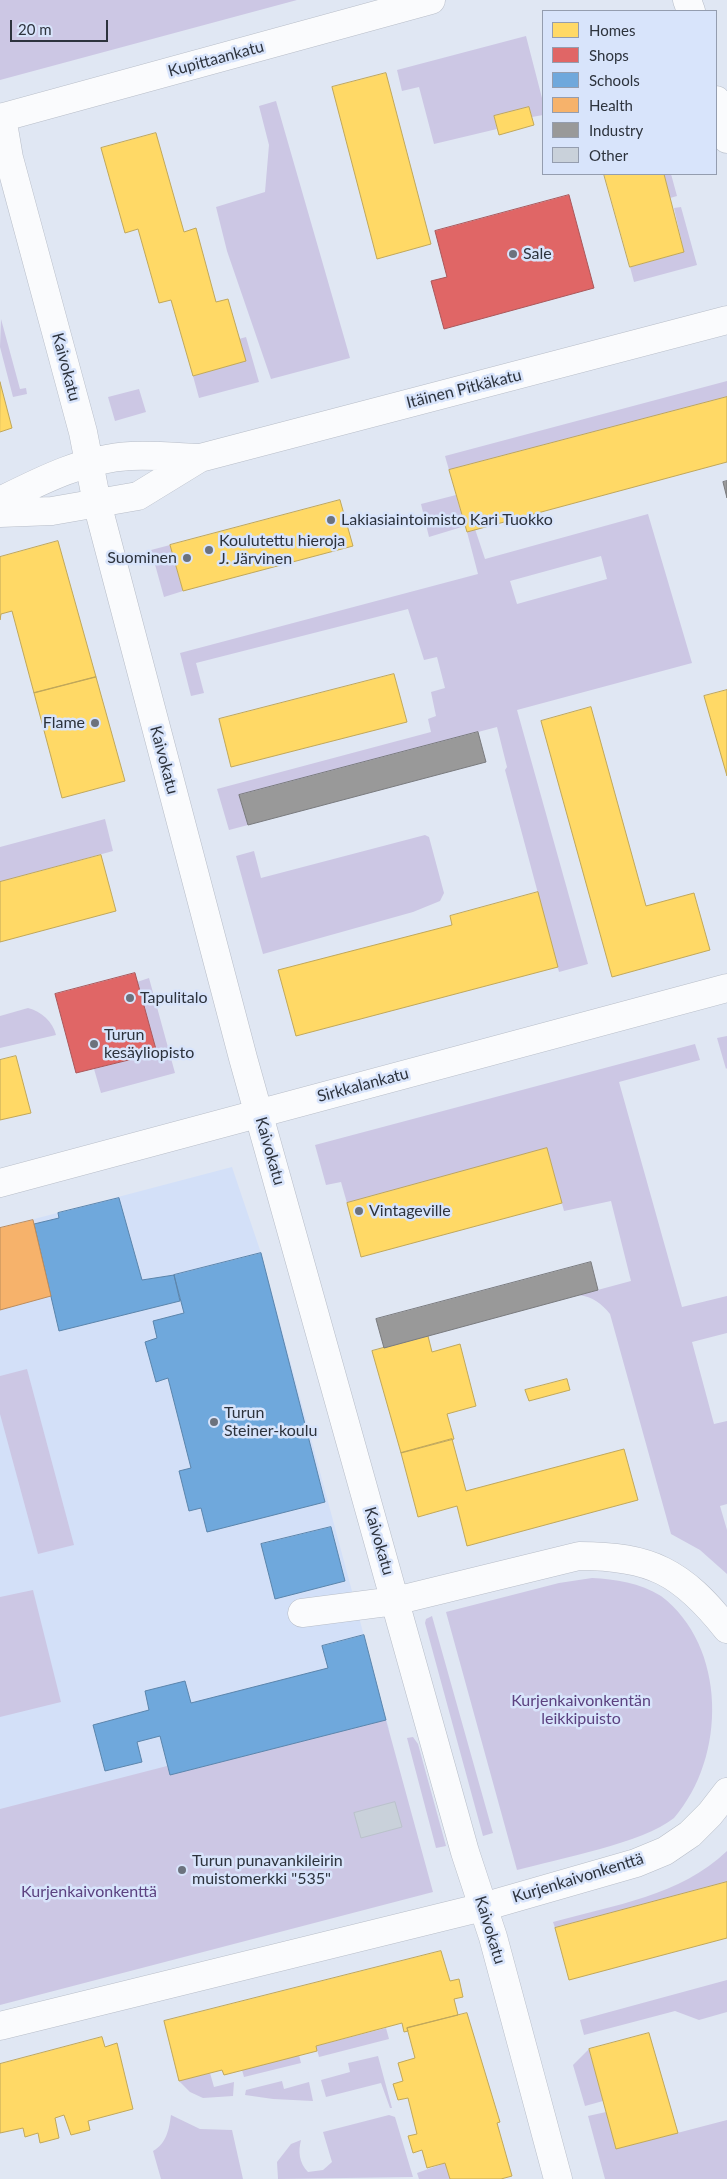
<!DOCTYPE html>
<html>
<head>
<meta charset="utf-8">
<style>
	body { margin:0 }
	#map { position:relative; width:727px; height:2179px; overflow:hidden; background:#e0e7f3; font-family:Lato,sans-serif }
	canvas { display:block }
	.legend { position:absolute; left:542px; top:10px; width:175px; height:165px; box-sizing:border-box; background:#d8e4fb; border:1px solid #949daf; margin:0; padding:6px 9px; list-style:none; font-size:15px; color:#2d333d }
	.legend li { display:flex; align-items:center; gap:10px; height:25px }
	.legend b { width:25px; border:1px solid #949daf }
	.scale { position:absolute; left:10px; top:20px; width:98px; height:22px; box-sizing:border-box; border:2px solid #2d333d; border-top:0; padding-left:6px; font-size:15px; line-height:18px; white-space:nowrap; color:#2d333d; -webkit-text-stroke:4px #d8e4fb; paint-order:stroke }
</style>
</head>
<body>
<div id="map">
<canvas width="727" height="2179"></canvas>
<ul class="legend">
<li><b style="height:14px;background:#ffd966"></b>Homes</li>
<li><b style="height:14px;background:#e06666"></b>Shops</li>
<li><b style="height:14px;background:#6fa8dc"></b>Schools</li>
<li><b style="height:14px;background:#f6b26b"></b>Health</li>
<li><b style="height:14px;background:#999"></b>Industry</li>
<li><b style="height:14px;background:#c9d1da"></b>Other</li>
</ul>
<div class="scale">20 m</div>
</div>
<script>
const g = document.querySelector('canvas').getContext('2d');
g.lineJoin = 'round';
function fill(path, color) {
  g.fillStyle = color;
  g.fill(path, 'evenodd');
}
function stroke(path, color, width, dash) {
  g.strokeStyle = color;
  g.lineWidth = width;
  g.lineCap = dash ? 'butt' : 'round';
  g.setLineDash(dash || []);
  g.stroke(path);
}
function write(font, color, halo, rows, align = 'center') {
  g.font = font + ' Lato,sans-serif';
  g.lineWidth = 5;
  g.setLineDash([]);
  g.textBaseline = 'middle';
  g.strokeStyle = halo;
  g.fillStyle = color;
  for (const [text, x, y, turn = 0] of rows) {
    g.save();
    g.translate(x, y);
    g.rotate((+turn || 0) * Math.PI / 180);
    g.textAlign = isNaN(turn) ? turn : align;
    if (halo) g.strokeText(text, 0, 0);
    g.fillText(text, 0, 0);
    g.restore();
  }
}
const built = new Path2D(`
	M232,1167l30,89 127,473 -389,94v-595z`);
const green = new Path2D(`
	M0,0h297l-297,80z
	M526,36l17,66v13l-11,2 -3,-10 -35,9 3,13 -63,15 -15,-57 -17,4 -5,-21z
	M276,101l74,257 -79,21 -44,-128 -11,-44 49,-15 4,-47 -10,-39z
	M664,174h7l6,22 -7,2z
	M681,207l16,58 -63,17 -4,-15 54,-15 -10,-44z
	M1,319l19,70 6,-1 1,6 -14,3 -13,-50z
	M246,337l13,45 -60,16 -6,-22 52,-15 -6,-22z
	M727,381v16l-278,73 -4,-14z
	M139,389l7,23 -31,9 -7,-24z
	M456,495l9,31 -36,11 -8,-33z
	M648,514l44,149 -175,47 71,254 -29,8 -54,-202 2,-3 -10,-40 -257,68 8,30 -19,5 -12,-41 214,-57 -3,-13 8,-3 -5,-24 14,-4 -8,-31 -13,3 -16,-51 -212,54 8,30 -13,3 -11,-43 298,-79 -11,-42 8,-3 10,30zM601,556l6,23 -90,25 -7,-23z
	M170,545l13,46 -19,6 -13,-47z
	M105,819l8,32 -113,31v-35z
	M425,835l4,2 15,56 -4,8 -27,11 -150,42 -27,-98 18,-5 7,27z
	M149,978l26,95 -74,20 -7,-24 63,-16 -20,-71z
	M28,1008c13,3 25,14 28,27l-56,13v-32z
	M727,1036v32l-1,1 -9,-31z
	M695,1044l5,16 -81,22 63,225 45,-11v37l-35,9 22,82 13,-3v83l-7,2 7,24v44l-27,-24 -29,-16 -61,-220c-9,-11 -17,-17 -31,-19l52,-14 -20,-80 -47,10 -17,-62 -200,54 -6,-21 -15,3 -11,-40z
	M27,1369l47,176 -36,9 -38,-140v-38z
	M592,1578c23,1 48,5 69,18 66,50 66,161 13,222 -31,25 -116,41 -157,52l-71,-258 113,-29z
	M33,1590l28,112 -61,15v-120z
	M432,1616l61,217 -10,3 -58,-213 1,-4z
	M386,1720l47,172 -433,113v-196l167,-43 3,9z
	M413,1737l5,7 28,102 -10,2 -29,-110z
	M727,1851v31l-172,46 -2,-6c61,-17 127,-26 174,-71z
	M727,1980v32l-28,8 -24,-9 -91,24 -4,-15z
	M386,2028l3,11 -70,18 -3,-11z
	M589,2049l14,52 -18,5 -12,-41z
	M299,2055l2,8 -57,14 -2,-7z
	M378,2056l14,52h-2l-9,-25 -55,14 -5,-17 29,-8 -2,-9z
	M210,2073l4,14 20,-5 -1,14 -30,2 -13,-6 -11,-11z
	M282,2081l2,8 25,-7 4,19 -40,-2 -28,-4 1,-5z
	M606,2112l10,37 111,-29v59h-122l-17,-63z
	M171,2115l29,14 32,1 11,49h-82l-8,-28c14,-8 16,-22 18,-36z
	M389,2115l6,2 18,60 -135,2 -1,-17 14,-18 10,-4c-3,11 -2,23 7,32l15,-2 9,-8 -9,-30z
	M445,2163l5,16h-31l-2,-6z`);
const homes = new Path2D(`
	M386,73l45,171 -54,15 -45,-172z
	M529,107l5,18 -35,10 -5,-19z
	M156,133l28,99 12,-4 20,74 12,-3 18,62 -53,15 -22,-76 -12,3 -21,-74 -13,4 -24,-85z
	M604,174h60l20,78 -54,15z
	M0,382l12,46 -12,4z
	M727,397v65l-260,70 -18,-62z
	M340,500l13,46 -170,45 -13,-46z
	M58,541l38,136 -62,16 -22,-82 -11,3 -1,6v-63z
	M394,674l13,48 -176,45 -12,-48z
	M96,677l29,104 -63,17 -28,-105z
	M727,690v86l-23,-80z
	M591,707l55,199 48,-13 16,57 -98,27 -71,-256z
	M101,855l15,56 -116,31v-60z
	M538,892l20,75 -262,69 -18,-66 174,-45 -2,-9z
	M16,1056l15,57 -31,7v-60z
	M547,1148l15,55 -201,54 -14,-54z
	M428,1336l4,16 28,-8 16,62 -29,8 7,25 -53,14 -29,-102z
	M567,1379l3,11 -41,11 -4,-11z
	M452,1439l14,52 158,-42 14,51 -171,46 -10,-40 -39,11 -17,-64z
	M727,1882v56l-158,42 -14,-52z
	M441,1951l9,30 9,-2 4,18 -9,2 4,16 -51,13 1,3 -4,1 -2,-9 -86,23 1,5 -93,24 -2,-5 -43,11 -15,-60z
	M467,2013l33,109 -3,1 15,53 -11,3h-51l-5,-16 -18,5 -5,-18 -9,3 -5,-17 9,-2 -9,-36 -10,2 -5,-16 10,-3 -5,-18 17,-5 -8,-30z
	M649,2033l29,100 -62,16 -27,-100z
	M102,2037l3,10 12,-4 16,66 -45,12 2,9 -19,5 -7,-20 -9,3 4,20 -19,5 -2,-10 -13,4 -2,-9 -23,5v-69z`);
const shops = new Path2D(`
	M569,195l25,93 -150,41 -13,-48 16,-4 -12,-46z
	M135,973l22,80 -81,20 -21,-79z`);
const schools = new Path2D(`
	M119,1198l23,82 32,-5 6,26 -121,30 -25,-107 25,-6 -1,-5z
	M261,1253l64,249 -118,30 -6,-24 -12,3 -10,-40 12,-3 -23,-90 -12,4 -11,-40 12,-4 -4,-17 31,-8 -10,-38z
	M331,1527l14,54 -70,18 -14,-55z
	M364,1635l22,85 -216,55 -10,-39 -23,6 5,20 -37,9 -12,-46 56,-15 -4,-19 40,-10 6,22 137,-35 -6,-22z`);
const health = new Path2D(`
	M33,1220l18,76 -51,14v-82z`);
const industry = new Path2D(`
	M727,481v17l-4,-16z
	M478,732l8,30 -238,63 -9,-30z
	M591,1262l7,28 -214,58 -8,-29z`);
const building = new Path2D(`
	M395,1802l7,25 -41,11 -7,-25z`);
const minor = new Path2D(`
	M687,0l4,11
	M716,100l11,39
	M2,117l7,41 74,274 14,71 146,555 222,794 28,85 65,242
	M0,118l431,-118
	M0,1183l727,-195
	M302,1613l93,-12 184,-45c72,0 103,16 148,73
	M0,2026l483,-119 153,-44 29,-12 25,-17 20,-20 17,-22`);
const major = new Path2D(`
	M0,501c40,-20 85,-43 131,-45 23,-1 46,1 69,2l527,-138
	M0,513l52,-2 86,-15 62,-38`);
const markers = [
	[513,254,5,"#6c727d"],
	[331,520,5,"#6c727d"],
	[209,550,5,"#6c727d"],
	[187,558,5,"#6c727d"],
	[95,723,5,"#6c727d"],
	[130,998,5,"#6c727d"],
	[94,1044,5,"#6c727d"],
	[359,1211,5,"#6c727d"],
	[214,1422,5,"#6c727d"],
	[182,1870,5,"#6c727d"]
];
const streetNames = [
	["Kupittaankatu",216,59,-15],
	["Kaivokatu",66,367,75],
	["Itäinen Pitkäkatu",464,389,-14],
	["Kaivokatu",164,760,75],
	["Sirkkalankatu",363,1085,-15],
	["Kaivokatu",270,1151,74],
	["Kaivokatu",379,1541,74],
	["Kurjenkaivonkenttä",578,1878,-17],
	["Kaivokatu",490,1930,73]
];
const poiNames = [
	["Sale",523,254],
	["Lakiasiaintoimisto Kari Tuokko",341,520],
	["Koulutettu hieroja",219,541],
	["J. Järvinen",219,559],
	["Suominen",177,558,"right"],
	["Flame",85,723,"right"],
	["Tapulitalo",140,998],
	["Turun",104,1035],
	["kesäyliopisto",104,1053],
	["Vintageville",369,1211],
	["Turun",224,1413],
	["Steiner-koulu",224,1431],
	["Turun punavankileirin",192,1861],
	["muistomerkki \"535\"",192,1879]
];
const parkNames = [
	["Kurjenkaivonkentän",581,1701],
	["leikkipuisto",581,1719],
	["Kurjenkaivonkenttä",89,1892]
];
fill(built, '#d3e0f8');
fill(green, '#ccc7e4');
fill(homes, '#ffd966');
stroke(homes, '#c0a75a', 1);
fill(shops, '#e06666');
stroke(shops, '#aa575a', 1);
fill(schools, '#6fa8dc');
stroke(schools, '#5b85ac', 1);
fill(health, '#f6b26b');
stroke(health, '#ba8c5d', 1);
fill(industry, '#999');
stroke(industry, '#797a7d', 1);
fill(building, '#c9d1da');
stroke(building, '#bac2cb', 1);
stroke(minor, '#b7bdc8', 29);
stroke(major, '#b7bdc8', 29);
stroke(minor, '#fafbfd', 28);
stroke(major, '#fafbfd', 28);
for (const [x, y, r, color] of markers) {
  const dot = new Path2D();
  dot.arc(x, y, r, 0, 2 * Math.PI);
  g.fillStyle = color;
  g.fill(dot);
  stroke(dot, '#d8e4fb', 2);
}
write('16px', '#2d333d', '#d8e4fb', streetNames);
write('16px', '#2d333d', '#d8e4fb', poiNames, 'left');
write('16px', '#5c4280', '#d8e4fb', parkNames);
</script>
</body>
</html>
